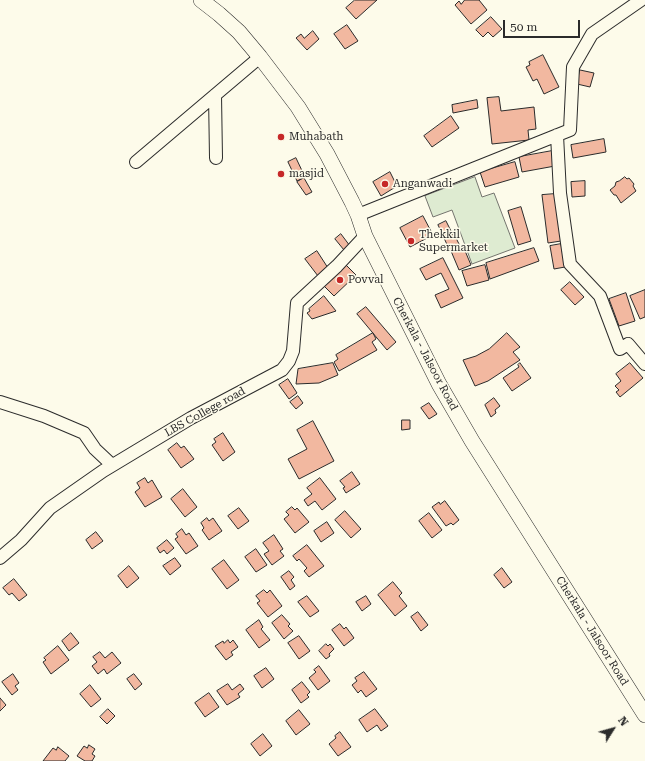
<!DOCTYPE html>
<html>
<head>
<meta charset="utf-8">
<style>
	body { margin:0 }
	#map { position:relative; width:645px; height:761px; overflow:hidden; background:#fdfbea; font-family:"Roboto Serif",serif }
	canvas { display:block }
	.north { position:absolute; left:593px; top:709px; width:40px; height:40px; -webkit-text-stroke:3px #fdfbea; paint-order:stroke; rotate:53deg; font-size:11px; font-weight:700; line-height:16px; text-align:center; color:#2b2b2b }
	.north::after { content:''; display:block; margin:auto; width:14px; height:18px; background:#2b2b2b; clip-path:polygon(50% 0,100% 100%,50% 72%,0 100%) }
	.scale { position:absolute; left:503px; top:20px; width:77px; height:18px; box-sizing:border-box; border:2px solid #2b2b2b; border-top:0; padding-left:5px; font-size:12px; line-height:14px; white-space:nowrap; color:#2b2b2b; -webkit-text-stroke:3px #fdfbea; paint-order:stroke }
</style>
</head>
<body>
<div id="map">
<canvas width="645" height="761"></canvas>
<div class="north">N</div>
<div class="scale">50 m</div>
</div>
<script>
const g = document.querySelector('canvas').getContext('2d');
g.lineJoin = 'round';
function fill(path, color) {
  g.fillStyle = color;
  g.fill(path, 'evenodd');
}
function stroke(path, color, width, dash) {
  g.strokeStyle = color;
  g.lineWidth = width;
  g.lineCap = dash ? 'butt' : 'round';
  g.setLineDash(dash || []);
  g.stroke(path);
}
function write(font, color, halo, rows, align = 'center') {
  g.font = font + ' "Roboto Serif",serif';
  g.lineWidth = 3;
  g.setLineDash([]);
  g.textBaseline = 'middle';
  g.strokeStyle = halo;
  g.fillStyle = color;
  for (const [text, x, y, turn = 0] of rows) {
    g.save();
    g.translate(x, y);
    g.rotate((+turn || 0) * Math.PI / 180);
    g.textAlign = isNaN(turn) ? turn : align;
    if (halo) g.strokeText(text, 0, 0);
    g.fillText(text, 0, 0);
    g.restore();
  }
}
const green = new Path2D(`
	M475,177l7,20 12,-4 21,55 -43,16 -20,-54 -19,7 -8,-21z`);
const building = new Path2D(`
	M355,0h22l-21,19 -10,-11z
	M465,0h14l8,10 -16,14 -16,-19 4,-4 2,3z
	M491,17l11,12 -9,8 -5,-5 -5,5 -7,-7z
	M347,25l11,16 -13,8 -11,-15z
	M313,31l6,8 -12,11 -11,-12 5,-4 3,4z
	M543,55l16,32 -15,7 -7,-15 -4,2 -7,-14 4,-2 -1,-3z
	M580,70l14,3 -4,14 -13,-3z
	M499,97l2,14 33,-4 2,22 -8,1 1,10 -37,4 -5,-46z
	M477,100l1,8 -25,5 -1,-8z
	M451,116l8,12 -27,19 -8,-11z
	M604,139l2,13 -33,6 -2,-13z
	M552,151l3,15 -33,6 -3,-15z
	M296,158l9,19 -8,4 -9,-19z
	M515,162l4,15 -34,10 -5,-15z
	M390,172l7,14 -16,10 -8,-14z
	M625,177l2,2 2,-1 5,6 -1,2 3,5 -15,12 -5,-8h-2l-4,-5 5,-4 1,-4 3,-1z
	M304,178l8,14 -6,3 -9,-13z
	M585,181v15l-13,1 -1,-15z
	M555,194l6,47 -13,2 -6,-48z
	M521,207l10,34 -13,4 -10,-34z
	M423,216l10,19 -23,12 -10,-19z
	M446,221l6,12 -8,4 -6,-12z
	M341,234l9,12 -6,4 -9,-11z
	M454,234l6,12 -10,5 -6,-13z
	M561,244l4,23 -11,2 -4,-23z
	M463,246l8,19 -12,5 -8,-19z
	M534,248l5,13 -49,18 -4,-16z
	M317,251l11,17 -10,8 -13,-17z
	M443,258l20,40 -22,10 -6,-13 14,-6 -8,-16 -15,7 -6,-11z
	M346,265l10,10 -22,21 -10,-10z
	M485,265l4,15 -22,6 -5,-15z
	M570,282l14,15 -9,8 -14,-15z
	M645,290v27l-5,2 -10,-23z
	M626,293l9,28 -16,5 -10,-27z
	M324,296l12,15 -24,8 -5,-6 3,-2 -1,-2z
	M366,307l30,35 -9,8 -30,-36z
	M373,333l3,6 -4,3 5,8 -38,21 -5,-9 4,-3 -2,-4z
	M507,333l13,14 -7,5 7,8 -32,21 -13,5 -12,-26 13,-4 13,-7z
	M333,363l5,12 -19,8 -23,1 2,-15z
	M520,363l11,15 -19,13 -9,-13 16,-11 -1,-2z
	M630,363l13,15 -23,19 -4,-5 3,-2 -4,-4 6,-5 -5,-7z
	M288,379l9,14 -8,6 -10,-14z
	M298,396l5,7 -7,6 -6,-7z
	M494,398l6,8 -5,4 1,3 -5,4 -6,-12z
	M429,403l8,11 -8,5 -8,-11z
	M402,420h8v9l-8,1z
	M313,421l21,40 -35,18 -11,-20 19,-10 -10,-19z
	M223,433l12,19 -12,9 -11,-16 4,-3 -2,-3z
	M177,443l4,5 3,-2 10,13 -13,9 -13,-18z
	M352,472l8,12 -14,9 -3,-5 2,-1 -5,-6z
	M145,478l3,5 4,-3 10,17 -17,10 -10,-15 5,-4 -3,-5z
	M320,478l16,21 -14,11 -7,-9 -7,5 -4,-6 8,-6 -5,-6z
	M183,489l14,18 -12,10 -14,-18z
	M445,501l14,19 -6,5 -2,-2 -5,3 -14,-19 7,-5 1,2z
	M292,507l3,3 2,-2 12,14 -14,11 -11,-14 5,-4 -3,-3z
	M239,508l10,13 -11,8 -10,-13z
	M345,511l16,18 -10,9 -16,-18z
	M429,513l13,17 -10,8 -13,-17z
	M207,518l2,3 4,-3 9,13 -13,9 -7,-10 2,-2 -3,-5z
	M327,522l7,11 -13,9 -7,-11z
	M182,529l4,6 3,-2 9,13 -12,8 -11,-15 3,-2 -2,-3z
	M96,532l7,9 -11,8 -6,-9z
	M274,535l9,14 -3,2 4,5 -12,9 -8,-11 5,-3 -6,-8z
	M167,540l7,8 -7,6 -3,-4 -4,3 -3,-5z
	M307,545l17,21 -15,11 -5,-6 3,-3 -8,-9 -2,2 -4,-5z
	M256,549l11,16 -11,7 -11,-15z
	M175,558l6,8 -11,9 -7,-9z
	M224,560l15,20 -12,9 -15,-20z
	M129,566l10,12 -12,10 -9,-12z
	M502,568l10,14 -8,6 -10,-13z
	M289,571l5,6 -3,3 4,6 -5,4 -9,-13z
	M14,579l13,16 -8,6 -7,-8 -3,2 -6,-7z
	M393,582l9,11 -3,3 8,10 -12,10 -17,-21z
	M264,590l3,3 3,-3 12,16 -14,11 -11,-14 3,-2 -4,-5z
	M307,596l12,15 -9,6 -12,-15z
	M366,596l5,8 -9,7 -6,-9z
	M418,612l10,13 -7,6 -10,-14z
	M282,615l8,9 -2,2 5,5 -9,8 -12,-16z
	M259,620l4,7 -2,2 9,11 -11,8 -13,-18z
	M340,624l4,5 2,-2 8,11 -10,8 -12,-16z
	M71,633l8,10 -10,8 -7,-10z
	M299,636l11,15 -11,8 -11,-16z
	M228,640l2,3 3,-3 5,7 -7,5 2,3 -7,5 -11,-14 8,-5 1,2z
	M326,644l2,2 2,-2 4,5 -5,5 1,2 -4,3 -7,-8z
	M58,646l11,14 -18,14 -8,-12 3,-2 -2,-2z
	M100,652l5,6 7,-6 9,11 -14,11 -3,-5 -6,5 -6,-8 5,-4 -4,-5z
	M319,666l11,15 -12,9 -9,-12 7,-6 -2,-2z
	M266,668l8,11 -12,9 -8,-12z
	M364,672l13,17 -11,8 -5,-7 -3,3 -6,-8 5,-4 -2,-3z
	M13,674l6,9 -4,3 3,4 -6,5 -10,-13z
	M134,674l8,10 -7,6 -8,-11z
	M302,682l8,10 -3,3 2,2 -8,6 -9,-13z
	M228,684l4,6 8,-6 4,5 -6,5 2,3 -13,8 -10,-14z
	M90,685l11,14 -10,8 -11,-13z
	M209,693l10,14 -14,10 -10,-14z
	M0,698l6,7 -6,6z
	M108,709l7,7 -8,8 -7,-7z
	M375,709l13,17 -7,5 -4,-6 -10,7 -8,-12z
	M299,710l11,14 -14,11 -10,-14z
	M340,732l11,15 -13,9 -9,-12 7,-6 -1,-2z
	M263,734l9,12 -12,10 -9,-12z
	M89,745l6,4 -3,5 3,2 -3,5h-7l-8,-5 7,-10 3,2z
	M58,747l11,9 -4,5h-22l10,-13 3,2z`);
const minor = new Path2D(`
	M215,95l1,63
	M557,135l3,58 10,71 30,32 20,53 8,-5 17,20
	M136,162l124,-105
	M358,215l212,-85 3,-63 19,-33 49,-34
	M0,402l44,14 40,17 11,16 17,16
	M0,558l21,-18 29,-32 53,-37 88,-53 91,-48 7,-9 4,-10 4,-48 40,-37 28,-30`);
const major = new Path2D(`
	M201,0l18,14 20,18 21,25 38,50 29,47 25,48 6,13 7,21 74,148 33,57 173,274`);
const markers = [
	[281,137,4,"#c62828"],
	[281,174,4,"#c62828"],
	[385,184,4,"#c62828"],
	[411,241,4,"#c62828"],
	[340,280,4,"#c62828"]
];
const poiNames = [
	["Muhabath",289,137],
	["masjid",289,174],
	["Anganwadi",393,184],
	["Thekkil",419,235],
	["Supermarket",419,248],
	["Povval",348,280]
];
const streetNames = [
	["Cherkala - Jalsoor Road",425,354,62],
	["LBS College road",205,412,-29],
	["Cherkala - Jalsoor Road",592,631,58]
];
fill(green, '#deebd1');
stroke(green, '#74746e', 1);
fill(building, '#f2b8a0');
stroke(building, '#2b2b2b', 1);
stroke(minor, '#2b2b2b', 14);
stroke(major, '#2b2b2b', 16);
stroke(minor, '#fdfbea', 12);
stroke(major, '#fdfbea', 15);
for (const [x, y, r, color] of markers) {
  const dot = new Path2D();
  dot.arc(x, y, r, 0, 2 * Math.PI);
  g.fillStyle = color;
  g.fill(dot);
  stroke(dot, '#fdfbea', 1.5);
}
write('11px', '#2b2b2b', '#fdfbea', poiNames, 'left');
write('11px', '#2b2b2b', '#fdfbea', streetNames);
</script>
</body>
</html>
